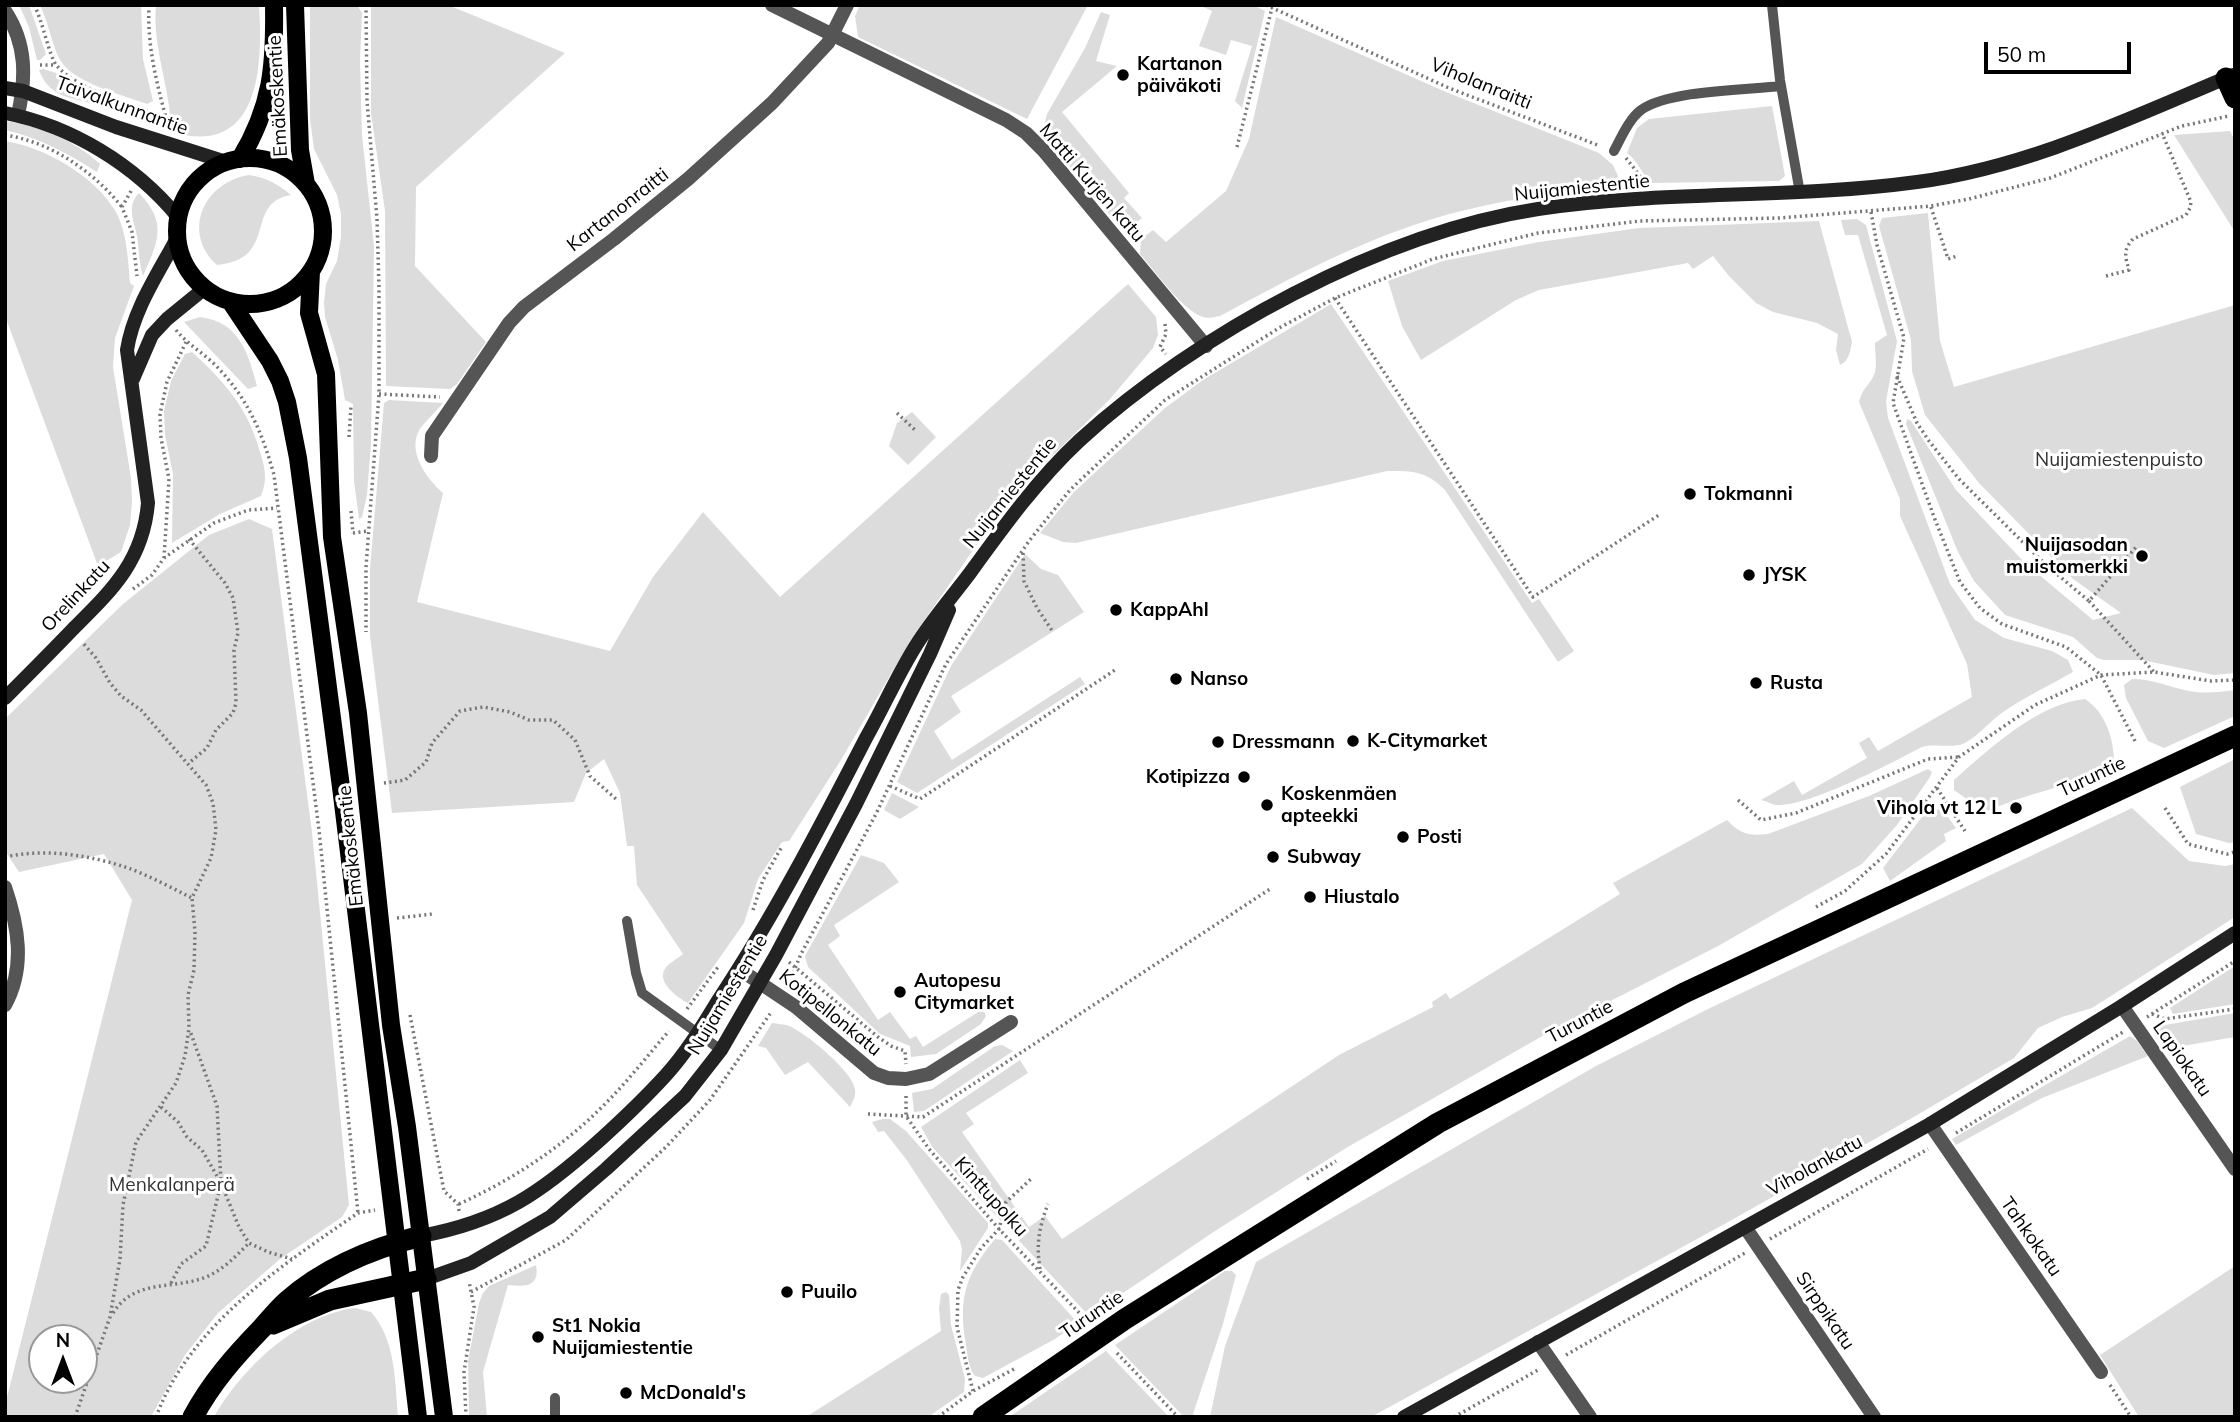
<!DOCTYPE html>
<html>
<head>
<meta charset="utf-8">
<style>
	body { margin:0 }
	#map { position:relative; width:2240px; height:1422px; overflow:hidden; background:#fff; font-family:Mulish,sans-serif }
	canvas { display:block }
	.frame { position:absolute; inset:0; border:7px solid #000; pointer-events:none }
	.north { position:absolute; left:28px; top:1324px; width:70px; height:70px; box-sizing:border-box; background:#fff; border:2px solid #999; border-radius:50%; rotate:0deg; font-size:19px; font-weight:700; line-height:28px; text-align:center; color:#000 }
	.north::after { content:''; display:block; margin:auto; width:24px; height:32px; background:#000; clip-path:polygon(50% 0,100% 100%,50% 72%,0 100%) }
	.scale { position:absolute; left:1984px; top:42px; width:147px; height:32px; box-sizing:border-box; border:4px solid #000; border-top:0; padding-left:9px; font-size:21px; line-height:24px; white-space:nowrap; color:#000; -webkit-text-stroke:5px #fff; paint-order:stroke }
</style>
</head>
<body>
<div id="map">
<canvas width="2240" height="1422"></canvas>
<div class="frame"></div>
<div class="north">N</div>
<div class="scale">50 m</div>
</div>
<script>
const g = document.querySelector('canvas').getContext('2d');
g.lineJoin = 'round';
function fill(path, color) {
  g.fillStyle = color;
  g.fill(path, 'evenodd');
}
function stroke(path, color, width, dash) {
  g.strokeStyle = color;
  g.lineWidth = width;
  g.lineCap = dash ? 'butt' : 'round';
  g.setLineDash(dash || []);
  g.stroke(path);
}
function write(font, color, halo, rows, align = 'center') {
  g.font = font + ' Mulish,sans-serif';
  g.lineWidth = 6;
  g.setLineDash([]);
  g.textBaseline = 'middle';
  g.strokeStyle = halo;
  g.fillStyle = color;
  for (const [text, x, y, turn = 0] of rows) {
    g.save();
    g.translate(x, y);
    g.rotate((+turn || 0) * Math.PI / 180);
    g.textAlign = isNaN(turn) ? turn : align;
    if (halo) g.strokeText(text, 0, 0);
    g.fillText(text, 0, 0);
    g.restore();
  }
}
const green = new Path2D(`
	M19,5h10l17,49 -6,6h-3l-8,-33z
	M40,5h101l2,54 10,42 -6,3c-24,-9 -77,-22 -88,-46 -8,-17 -11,-36 -19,-53z
	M156,5h103c4,62 1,153 -88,127 0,-44 -19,-83 -15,-127z
	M310,5h47l5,8 -2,48 2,74 12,111 -3,198 -4,51 -5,22 -3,2 -5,-38 -1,-77 -8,-4 -7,-40 -13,-43 -1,-15 2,-18 11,-23 4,-24v-23l-4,-19 -23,-46 -4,-30z
	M371,5h77l117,48 -149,134 -1,79 71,76 -29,42 -7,5 -64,-3 -1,-175 -14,-98z
	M860,5h228l-61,114 -169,-82 -3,-21z
	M1199,5h54l12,6 -23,97 -7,-7 17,-55 -21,-6 -5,15 -27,-9 13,-35z
	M1101,12l9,3 -14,46 21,5 -55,46 67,81 -5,5 18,20 -11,9 -12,-1 -72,-87 -3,-14 3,-11 38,-66z
	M1276,17l170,75 153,61 14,12 5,11 -4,6 -10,3c-64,10 -129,19 -190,40 -68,23 -131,57 -194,91 -6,1 -11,3 -17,1 -20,-6 -49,-47 -63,-63l1,-15 12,-9 13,12 60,-51 23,-52z
	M43,69l13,4 48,26 -3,7c-27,-9 -51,-6 -62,-36z
	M1772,106l13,70 -6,5 -127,2c-10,-7 -12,-20 -25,-30l10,-25 12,-9z
	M5,121c35,5 69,19 95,43l-3,8c-30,-19 -57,-34 -92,-42z
	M2230,131l5,10v91l-61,-97z
	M5,141c39,6 88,34 109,68 13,20 14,51 16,74l4,3 -19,52 -2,29 18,111 1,24 -2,23 -9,27 -23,14 -93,-250z
	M249,175c18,3 29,9 42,20 -48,8 -11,64 -74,70 -36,-33 -13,-83 32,-90z
	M139,193c29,30 19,49 4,83 -4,-13 -4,-27 -6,-40 -3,-15 -11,-30 2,-43z
	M1928,213l12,128 14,46 281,-82v368l-21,2 -72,-15h-38l-7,-2 -24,-21 -68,-22 -31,-34 -16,-29 -52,-128 1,-5 4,2 45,69 68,72 69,58 28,-7 -48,-34 -94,-96 -54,-68 -13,-44 -1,-31 -32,-114 3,-8z
	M1857,219l9,6 31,116 -11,60 2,17 62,166 25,36 29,18 48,13 16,9 5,12c-23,13 -48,25 -70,40 -13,9 -25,24 -38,31 -12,6 -30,0 -43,4 -31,16 -113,60 -146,58 -5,-1 -10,-4 -15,-5l33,-19 8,14 65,-37 -8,-15 10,-6 9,14 94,-54 -5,-33 -67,-148v-17l-41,-97c4,-16 12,-17 16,-30 2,-8 0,-20 0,-29l12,-8 -29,-100h-13l-4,-15z
	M1819,221l33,121c-2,10 -3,19 -12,23l-4,-15 2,-16 -21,-11 -44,-11 -17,-9 -27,-27 -16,-20 -20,13 -5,-6 -149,27 -23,10 -95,60 -19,-34 -14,-45 55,-20 96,-19 100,-14z
	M1128,284l28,33 2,18 -5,13 -43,51 -68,67 -46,51 -86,124 -69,119 -52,81 -7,1 -24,37 -14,44 -56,80c-10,-5 -32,-21 -23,-34 3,-6 13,-10 18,-15l-46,-69 -3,-39h-7l-7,-53 -16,-34 -18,14 -12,29 -182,11 -22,-177v-67l14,-166 5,-3 54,3c-7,9 -17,17 -23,26 -14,22 7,50 23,64l-26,109 193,49 43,-74 50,-65 77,85z
	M1331,304l201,299 7,-4 35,52 -16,11 -113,-172c-19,-19 -31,-19 -58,-19l-311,72 -13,-1 -23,-9 34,-41 91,-84 38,-28z
	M200,317c39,5 48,35 57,69l-9,3 -64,-67z
	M192,352c31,28 56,56 67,97 6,18 9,30 2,47l-41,18 -48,29 1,-69 -8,-39 -1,-24 7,-30 14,-27z
	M912,412l24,25 -28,28 -19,-19 8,-23z
	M249,519l23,10 40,303 37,373 -7,12 -62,42 -62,54 -33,42 -34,62h-146v-12l127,-505 -28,-46 -85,18 -14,-21v-132l118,-115 86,-69zM42,1338h42v42h-42z
	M1025,554l16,15 17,6 26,37 -133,84 10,16 -27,19 18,29 128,-83 5,7 -168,109 -20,-11 54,-116z
	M2132,679c21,0 37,8 57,12 15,3 30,1 46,-1v26l-71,32 -16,-7 -22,-43 -2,-13z
	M2085,699c21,13 30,43 29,67 -42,20 -87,27 -129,46l-31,-22v-10c34,-30 84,-77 131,-81z
	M2233,760l2,1v81l-6,1 -33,-9 -16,-47z
	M1928,769l4,3 -2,5 -33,48 -35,39 -144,82 -172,88 -200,114 -131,83 -126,85 -156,-168 -12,-21 99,-67 8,13 -62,40 8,11 -12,8 67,95 16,-11 17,23 277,-184 94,-48 -1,-5 14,-9 4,6 170,-105 -7,-11 114,-63c13,14 22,16 41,14l101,-38z
	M892,793l27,14 -19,12 -16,-9z
	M2132,808l57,53 36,5 10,-2v53l-143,91 -30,9 -24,11 -24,30 -102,60 -182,103 -359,196h-161l15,-71 31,-84 340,-196 114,-58z
	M1934,809l9,1 13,18 -12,6 2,7 -56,40 -7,-13 42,-55z
	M861,855l23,8 15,19 -65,43 6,11 -12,9 50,75 12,-8 20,27 6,-3 7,11 60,-38 3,7 -5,8 -45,30 -25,3 -1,-11 -30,-12 -72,-67 -3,-11z
	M2235,966v38l-62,10 -3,-6z
	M2235,1013v24l-70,12 -11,-14 5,-9z
	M772,1023c5,1 12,1 17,3 16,6 61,44 65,60 3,8 0,13 -4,21l-42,-45 -23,13 -19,-27 -8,-2z
	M2130,1036l7,5 11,15 -106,42 -86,47 -4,-6z
	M1002,1045l11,6 -89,60 -10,1 -2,-19 20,-4 63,-43z
	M883,1119h7l16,12 82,92v5l-28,43 2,-22 -2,-8 -54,-82 -22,-28 -6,1 -6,-10z
	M995,1239l7,1 76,83 -23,16 -72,39 -8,-2c-7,-9 -7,-19 -9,-31 -8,-46 -1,-70 29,-106z
	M536,1265c4,22 -11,22 -28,20l-25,87 4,45h-18l-1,-56 11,-58 4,-10 6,-7z
	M2235,1266v151h-96l-39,-62z
	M1225,1271h7l4,4 -13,49 -30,90 2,3h-11l-69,-72z
	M946,1292l3,3 2,30 14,54 -1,13 -36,25h-122l135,-86 -2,-23 2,-14z
	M355,1308l16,4c25,28 24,70 27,105h-184c28,-49 84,-102 141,-109z
	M1106,1351l63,66h-160z`);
const path = new Path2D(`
	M34,5c9,16 15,52 23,61 19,23 80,41 109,52
	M149,5c-2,40 7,75 17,113l-1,8
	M366,5l1,96 10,118 2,68v107l-13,173v65
	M1266,5l183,83 151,58
	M40,65h15
	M5,135c46,7 88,36 117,72
	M1237,147l35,-139
	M1626,158l14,18 -1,8
	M131,191l-9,16 10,25 5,44
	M1931,207l17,52 9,-3
	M1871,212l6,33 27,93 -11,65 41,114 26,65 20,26 22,16 64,23 35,28 34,66
	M2106,276l23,-6c-4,-14 -6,-20 4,-31l53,-24 4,-7 1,-6 -29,-69
	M1335,298l198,299 126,-82
	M1165,324l1,10 -6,13 6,7
	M176,330c13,16 31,25 44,40 29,31 43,65 54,105l45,355 39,383
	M1897,376l20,47 12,18 30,38 87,86 43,36 48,-55
	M379,394l61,3
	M897,413l18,17
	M349,437l2,-31
	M351,511l2,22
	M353,533l15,-2
	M189,539l36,44 8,15 5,35 -4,17 2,53 -3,10 -17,17 -9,18 -18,15
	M1023,553l1,28 13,27 16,24
	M164,558l5,-79 -8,-41 -1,-24 7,-32 19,-40
	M133,589l19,-14 12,-17 50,-35 34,-13 29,-2
	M2089,601l65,71
	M384,783l21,-3 21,-18 6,-19 28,-32 23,-4 27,5 19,8h24l22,20 15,36 26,23
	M890,786l30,13 195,-129
	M1937,788l28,43
	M1738,800l23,20 35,-7 132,-54 31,-2
	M2165,808l23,36 39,10 8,-2
	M5,857c39,-9 85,-2 123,11 22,8 44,20 64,30
	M1816,907l29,-16 41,-37 73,-97 76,-52 66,-30 53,-3 57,9 24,-1
	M753,910l10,-30 18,-32
	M397,918l36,-4
	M789,962l89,75 13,9 14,5 1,13
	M789,983l12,-29 75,-140 70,-150 83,-123 41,-51 95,-90 114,-72 56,-30 98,-39 105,-26 102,-12 139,-3 152,-12 38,-7 81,-21 132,-52 47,-10
	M687,1009l31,-42
	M2152,1014l13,5 70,-10
	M410,1015l34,176 14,13 1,7
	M2147,1017l88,-56
	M906,1096v20l23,33 70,80 87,91
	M161,1107l17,15 9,15 15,13 19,33 18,44 10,16 19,9 24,7
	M868,1114l55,3 347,-228
	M1956,1133l167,-101
	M1307,1179l29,-18
	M459,1204c53,-24 105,-58 146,-100 23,-23 43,-49 64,-73
	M1770,1239l158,-90
	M1040,1269c-4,-24 -1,-42 8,-65
	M171,1283l10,-19 25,-18 15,-63 -4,-77 -27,-75
	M471,1292l95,-52 100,-93 44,-47 62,-89
	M113,1313c22,-35 61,-23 93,-36 17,-7 30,-21 43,-34
	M1117,1353l61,64
	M1566,1355l179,-102
	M2110,1385l21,32
	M973,1391l-16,-64 1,-37 5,-13 18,-29 18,-19 7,-27 25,-23
	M75,1417l35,-100 10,-58 3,-54 13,-63 40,-59 9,-27 4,-28 -1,-33 6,-25 1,-38 -3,-34 19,-40 5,-28 -3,-27 -7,-18 -65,-75 -20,-14 -11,-13 -14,-25 -14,-16
	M156,1417c34,-92 125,-151 202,-204l17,-3
	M466,1417l-2,-45 10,-65 -5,-26
	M938,1417l35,-26 43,-23
	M1454,1417l84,-47`);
const lane = new Path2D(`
	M1772,5l8,75 20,113
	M1614,151c7,-13 15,-32 27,-41 28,-20 105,-20 140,-24
	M627,921l9,52 6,20 79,57
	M555,1398v19`);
const street = new Path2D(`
	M772,5l234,115 20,13 18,18 162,195
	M5,11c22,33 21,67 13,104
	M431,456l1,-20 77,-113 15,-16 90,-68 74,-60 84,-76 56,-60 19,-38
	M5,887c13,38 21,80 0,118
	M739,969l57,38 78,66 14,5 18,1 23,-5 82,-52
	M2122,1006l113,163
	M1930,1124l171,248
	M1745,1227l129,190
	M1538,1342l52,75`);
const secondary = new Path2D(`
	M5,88l18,3 93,36 110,35
	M5,113c67,13 130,52 173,104
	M133,379l19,-44 15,-16 38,-31
	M5,698c23,-23 46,-46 68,-69 39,-39 70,-68 75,-126l-21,-153c6,-40 31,-76 50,-112
	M421,1236c80,-15 120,-43 180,-97 22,-20 45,-42 65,-64 21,-23 37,-50 53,-76 55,-83 101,-172 147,-261 17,-30 31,-62 49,-91 16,-26 37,-50 55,-74 34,-47 68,-94 110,-133 116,-106 301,-207 458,-231 125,-19 254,-10 379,-27 112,-15 213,-64 316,-107
	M426,1279l45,-16 79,-46 56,-48 79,-73 36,-46 55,-95 80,-151 74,-150 19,-44
	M1404,1417l526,-293 192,-118 113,-73`);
const primary = new Path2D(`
	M295,5l5,145 6,34
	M177 231a73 73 0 1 1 146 0a73 73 0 1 1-146 0Z
	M240,159c32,-53 35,-93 34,-154
	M311,271l-2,42 17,61 6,163 26,176 33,312 16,102 37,290
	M230,301l40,60 10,20 7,21 11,56 43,329 77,630`);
const highway = new Path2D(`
	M2226,78l9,20
	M273,1324l57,-24 96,-21
	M193,1417c18,-34 42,-61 69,-89 8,-9 16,-19 25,-27 38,-33 86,-53 134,-65
	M983,1417l142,-98 313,-196 246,-130 551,-257`);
const markers = [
	[1123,75,7,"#000"],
	[1690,494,7,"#000"],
	[2142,556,7,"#000"],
	[1749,575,7,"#000"],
	[1116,610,7,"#000"],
	[1176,679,7,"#000"],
	[1756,683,7,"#000"],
	[1353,741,7,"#000"],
	[1218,742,7,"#000"],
	[1244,777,7,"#000"],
	[1267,805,7,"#000"],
	[2016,808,7,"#000"],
	[1403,837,7,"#000"],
	[1273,857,7,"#000"],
	[1310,897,7,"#000"],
	[900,992,7,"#000"],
	[787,1292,7,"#000"],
	[538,1337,7,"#000"],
	[626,1393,7,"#000"]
];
const poiNames = [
	["Kartanon",1137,64],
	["päiväkoti",1137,86],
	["Tokmanni",1704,494],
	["Nuijasodan",2128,545,"right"],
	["muistomerkki",2128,567,"right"],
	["JYSK",1763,575],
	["KappAhl",1130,610],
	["Nanso",1190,679],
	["Rusta",1770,683],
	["K-Citymarket",1367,741],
	["Dressmann",1232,742],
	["Kotipizza",1230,777,"right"],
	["Koskenmäen",1281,794],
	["apteekki",1281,816],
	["Vihola vt 12 L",2002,808,"right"],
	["Posti",1417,837],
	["Subway",1287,857],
	["Hiustalo",1324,897],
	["Autopesu",914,981],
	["Citymarket",914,1003],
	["Puuilo",801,1292],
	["St1 Nokia",552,1326],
	["Nuijamiestentie",552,1348],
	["McDonald's",640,1393]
];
const streetNames = [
	["Viholanraitti",1481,84,22],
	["Emäkoskentie",278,96,-93],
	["Taivalkunnantie",122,106,20],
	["Matti Kurjen katu",1092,183,49],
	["Nuijamiestentie",1582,188,-6],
	["Kartanonraitti",618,210,-38],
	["Nuijamiestentie",1010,493,-51],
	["Orelinkatu",76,596,-47],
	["Turuntie",2092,777,-25],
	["Emäkoskentie",351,846,-96],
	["Nuijamiestentie",728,995,-59],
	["Kotipellonkatu",830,1013,39],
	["Turuntie",1580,1022,-28],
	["Lapiokatu",2182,1059,55],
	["Viholankatu",1815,1166,-29],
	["Kinttupolku",991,1197,48],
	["Tahkokatu",2031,1237,55],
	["Sirppikatu",1825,1311,56],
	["Turuntie",1092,1315,-34]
];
const parkNames = [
	["Nuijamiestenpuisto",2119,460],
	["Menkalanperä",172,1185]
];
fill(green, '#dcdcdc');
stroke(path, '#777', 3.5, [2, 3.5]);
stroke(lane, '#555', 10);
stroke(street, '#555', 14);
stroke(secondary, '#222', 14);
stroke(primary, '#000', 18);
stroke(highway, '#000', 21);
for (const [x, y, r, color] of markers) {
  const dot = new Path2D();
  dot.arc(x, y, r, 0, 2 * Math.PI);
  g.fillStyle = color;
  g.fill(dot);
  stroke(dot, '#fff', 2.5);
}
write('bold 19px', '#000', '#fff', poiNames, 'left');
write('19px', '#000', '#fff', streetNames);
write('19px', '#333', '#fff', parkNames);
</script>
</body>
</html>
